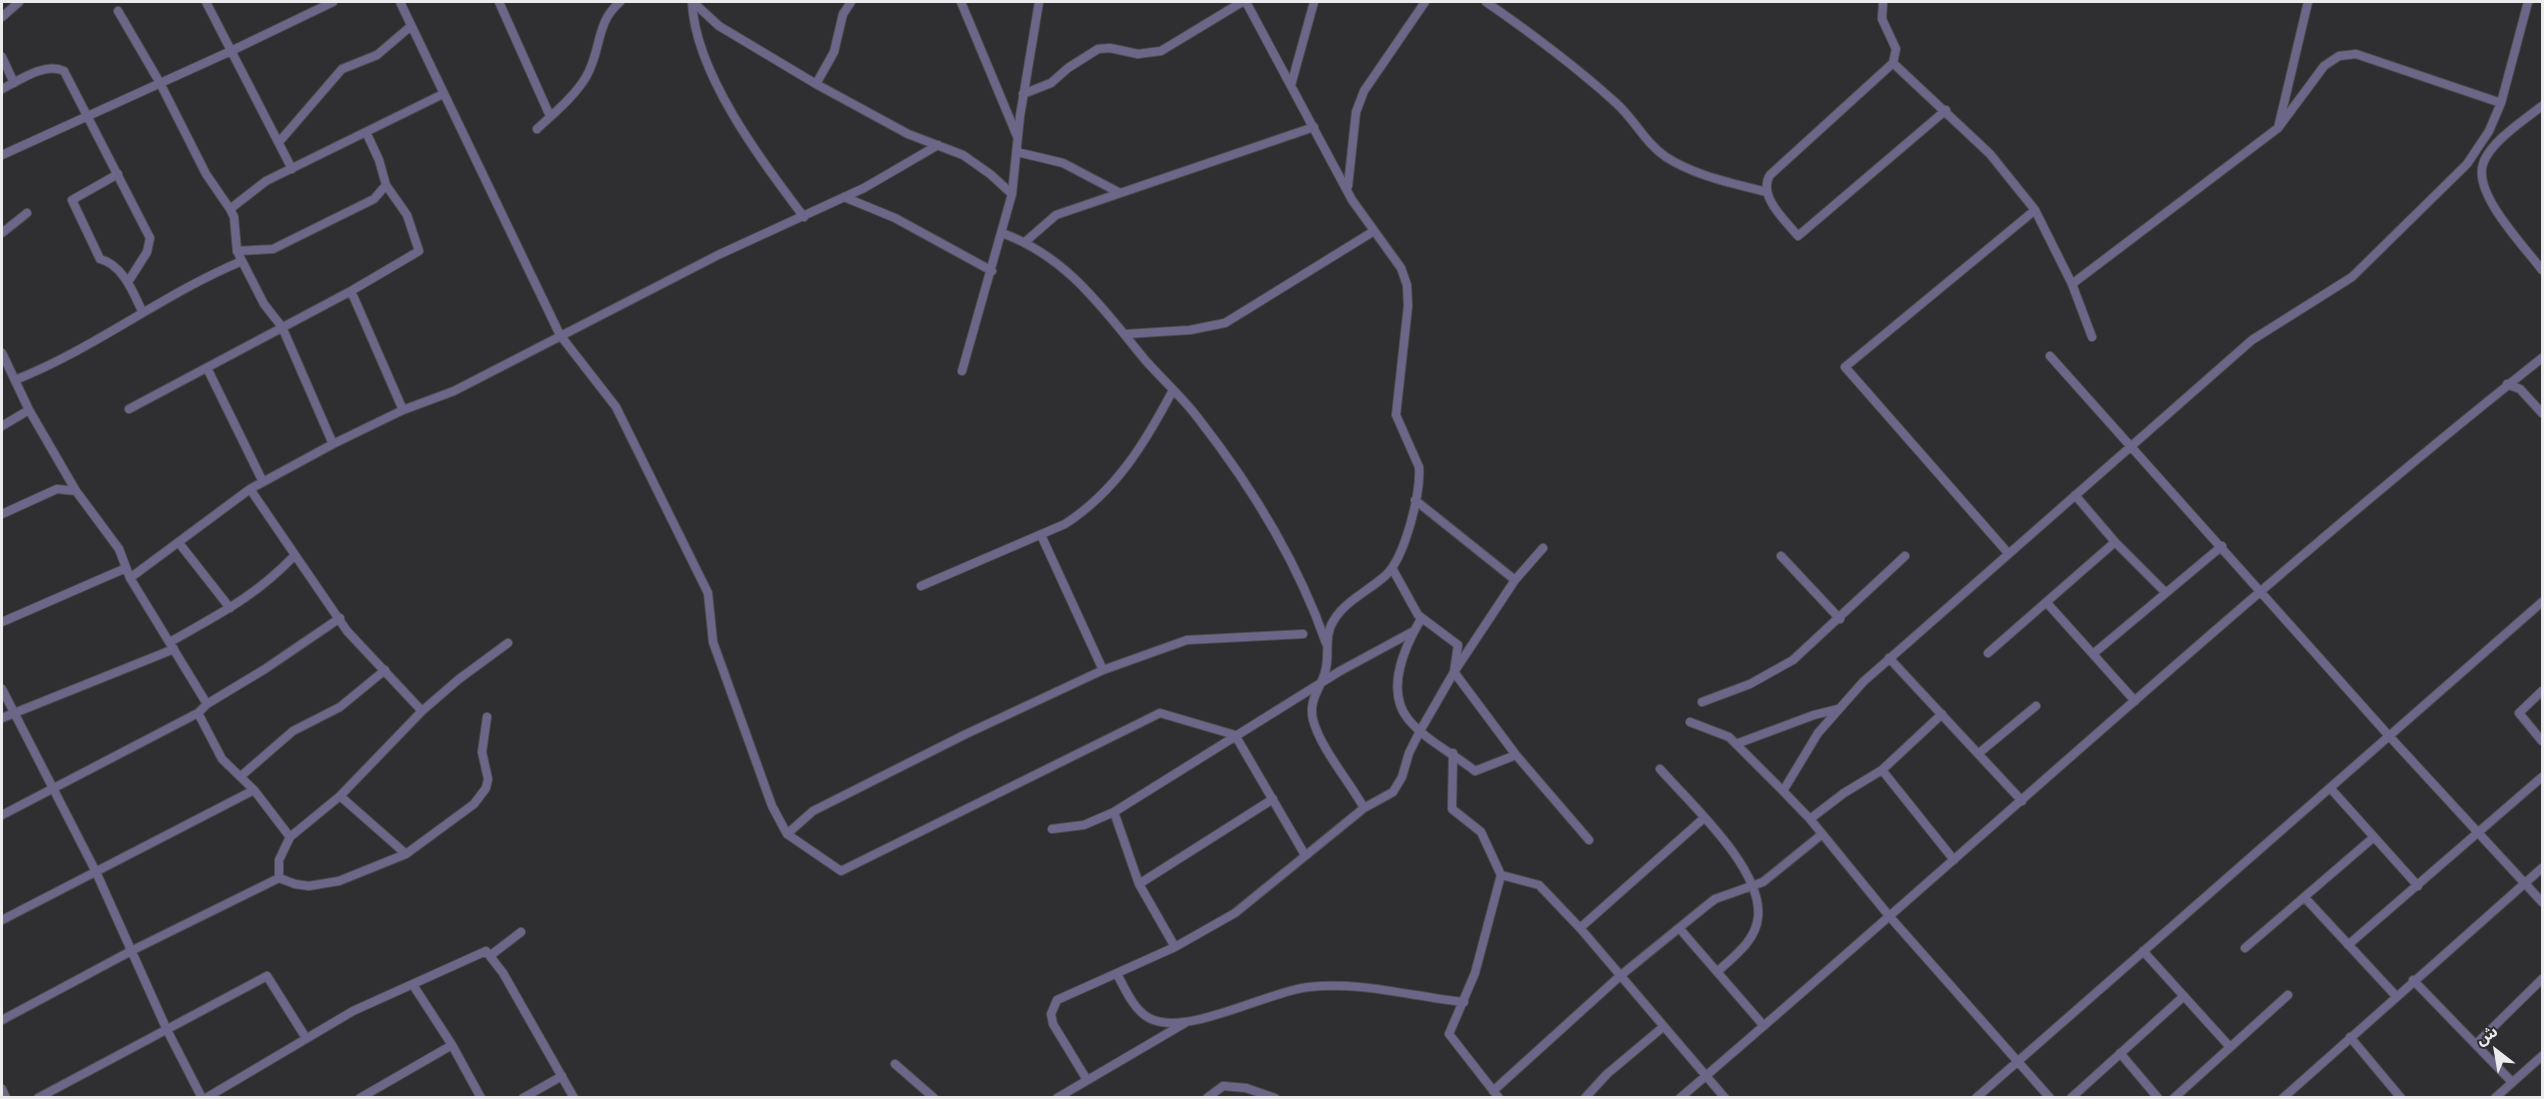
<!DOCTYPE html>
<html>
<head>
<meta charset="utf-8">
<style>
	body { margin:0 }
	#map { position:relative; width:2544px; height:1099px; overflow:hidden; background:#2f2f32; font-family:Spectral,"Noto Sans Arabic",serif }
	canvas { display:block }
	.frame { position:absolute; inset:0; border:3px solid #ebebed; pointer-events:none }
	.north { position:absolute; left:2466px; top:1021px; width:60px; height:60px; -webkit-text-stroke:4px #2f2f32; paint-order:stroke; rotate:329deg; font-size:16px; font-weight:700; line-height:24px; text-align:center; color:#ebebed }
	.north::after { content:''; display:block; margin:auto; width:21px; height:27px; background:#ebebed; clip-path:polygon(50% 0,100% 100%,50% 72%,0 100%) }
</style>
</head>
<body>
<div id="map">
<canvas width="2544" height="1099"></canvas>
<div class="frame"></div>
<div class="north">ش</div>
</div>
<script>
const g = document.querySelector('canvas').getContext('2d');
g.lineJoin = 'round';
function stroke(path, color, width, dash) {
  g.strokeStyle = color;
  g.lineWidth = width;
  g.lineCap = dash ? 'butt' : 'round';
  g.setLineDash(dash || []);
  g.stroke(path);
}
const street = new Path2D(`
	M206,2l86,167
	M400,2l160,333 56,72 92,186 5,49 59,164 15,28 54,37 319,-158 75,22 70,120
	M499,2l51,114
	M692,2c3,71 70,160 112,215
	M693,2l26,24 97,58 92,50 55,21 27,19 22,20
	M961,2l56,134
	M1246,2l106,198 49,68 6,17 1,21 -12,109 23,52c2,26 -14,90 -33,108 -16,15 -41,26 -52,45 -12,17 -2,39 -11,58 -6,15 -14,24 -10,42 8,29 36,61 51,88
	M1486,2c45,31 89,64 130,101 19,17 29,40 50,54 29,19 67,26 100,35
	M1883,2l-1,17 14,30 -3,14 -123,112c-13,21 16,46 28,61l148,-126
	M118,11l42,72 46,91 24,35 4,8 3,34 5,10 22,43 18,23 51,117
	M2,17l17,-15
	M2,57l12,26
	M1893,63l97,91 45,56 37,74 20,53
	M816,84l18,-32 9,-38 8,-12
	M1291,85l23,-83
	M2,89c18,-9 43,-27 62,-18l86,167 -3,14 -19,30
	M1023,94l28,-11 17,-15 30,-19 12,-1 28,6 23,-3 81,-49
	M2542,106c-17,13 -53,37 -59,58 -10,30 41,82 59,106
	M2279,124l29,-122
	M537,129c17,-16 37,-32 49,-52 16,-27 9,-54 34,-75
	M279,142l63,-73 35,-14 34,-29
	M1017,152l46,11 57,30
	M2,155l229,-104 102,-49
	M118,174l-46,26 28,59c23,6 33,33 42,52
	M1348,186l8,-74 8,-21 61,-89
	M844,197l51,21 97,53
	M230,209l36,-28 177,-87
	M2,233l25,-20
	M1002,233c66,24 101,76 144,128 17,19 37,37 52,57 54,69 99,142 128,225
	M1025,242l31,-27 258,-88
	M237,251l36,-2 101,-50 12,-14
	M2072,284l206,-156 46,-62 15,-10 17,-2 145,49
	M351,291l52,119
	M1126,334l64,-4 35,-7 149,-92
	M2,353l27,57 47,81 43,58 11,29 77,126
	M2050,356l340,381 152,165
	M207,368l56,114
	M962,371l50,-177 8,-78 19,-114
	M15,380c79,-31 148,-86 227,-119
	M2507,384l13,5 22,24
	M129,409l222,-118 68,-40 -12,-36 -21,-30 -7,-25 -13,-28
	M2,426l27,-16
	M250,489l97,142 75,80
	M2075,495l40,47 50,50
	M1415,500l100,80
	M2,514l55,-25 19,2
	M1041,535l62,135 84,-30 116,-6
	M179,543l51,65
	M2008,553l-163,-186 190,-157
	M1781,556l59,63
	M1392,568l26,47 40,30 -4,27 62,83 73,85
	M130,578l120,-89 83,-45 70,-34 51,-19 264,-136 146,-67 74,-43
	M921,586l144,-62c51,-33 80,-81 108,-134
	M2047,603l88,98
	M1421,619c-16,27 -36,71 -13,100 17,21 46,35 67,52l41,-16
	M2,622l124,-54
	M170,642c49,-28 85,-45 125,-87
	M1988,653l127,-111
	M2093,654l129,-108
	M1889,658l133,143
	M2,689l94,183 71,158 35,68
	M2542,691l-23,22 23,28
	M1702,702l48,-18 43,-24 112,-104
	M198,713l24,46 32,31 36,47
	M2,718l172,-69
	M1690,722l39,15 54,54 27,28 80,98 160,181
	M1736,744l78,-29 24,-6
	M1453,753l-1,56 29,23 20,43 -26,98 -26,61 50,64
	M1979,753l57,-47
	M1660,769c30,34 103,100 98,148 -2,24 -25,40 -41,55
	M1882,770l72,90
	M241,776l52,-45 47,-24 45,-37
	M2331,789l87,97
	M1783,791l35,-58 45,-51 389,-342 100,-63 115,-113 22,-33 12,-28 27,-101
	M340,796l66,58
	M1114,812l25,72 36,63
	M2,815l196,-102 9,-9 58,-35 75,-51
	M1810,819l34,-26 38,-23 60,-56
	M1052,829l32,-4 30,-13 226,-141 74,-40
	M787,834l26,-23 151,-76 139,-65
	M1501,875l38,10 41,43 145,170
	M279,878v-18l11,-23 50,-41 82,-85 37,-32 49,-36
	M1139,884l134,-85
	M2306,899l90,97
	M2,920l252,-130
	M1580,928l124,-110
	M1679,928l85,98
	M2348,945l194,-168
	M2245,948l129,-111
	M2143,951l87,96
	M491,955l30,-23
	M1117,974c8,15 17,36 32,44 37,20 119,-27 160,-31 52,-6 104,10 155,15
	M2413,980l99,102
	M413,985l39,60 29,53
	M2,1020l131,-70 146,-72 16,6 14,2 30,-5 67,-27 68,-50 12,-16 2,-9 -6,-27 5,-35
	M2350,1037l51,61
	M2476,1044l66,-65
	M2120,1053l38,45
	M895,1064l39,34
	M1087,1080l-34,-56 -2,-10 6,-14 118,-53 60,-34 129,-105 29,-16 9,-15 7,-24 11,-22 34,-59 61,-92 28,-32
	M2,1089l4,9
	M1493,1091l127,-115 86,-70 9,-7 48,-17 58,-47
	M38,1098l229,-122 39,62
	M206,1098l147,-87 133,-60 17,22 71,125
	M360,1098l92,-53
	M523,1098l39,-22
	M1057,1098l128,-75
	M1207,1098l16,-12 23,2 29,10
	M1585,1098l22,-24 56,-47
	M1680,1098c288,-246 566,-505 862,-740
	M1976,1098l566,-496
	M2071,1098l113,-102
	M2174,1098l114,-103
	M2283,1098l259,-230
	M2495,1098l47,-42`);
stroke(street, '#4d4d50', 10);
stroke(street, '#6c6789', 8);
</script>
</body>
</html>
